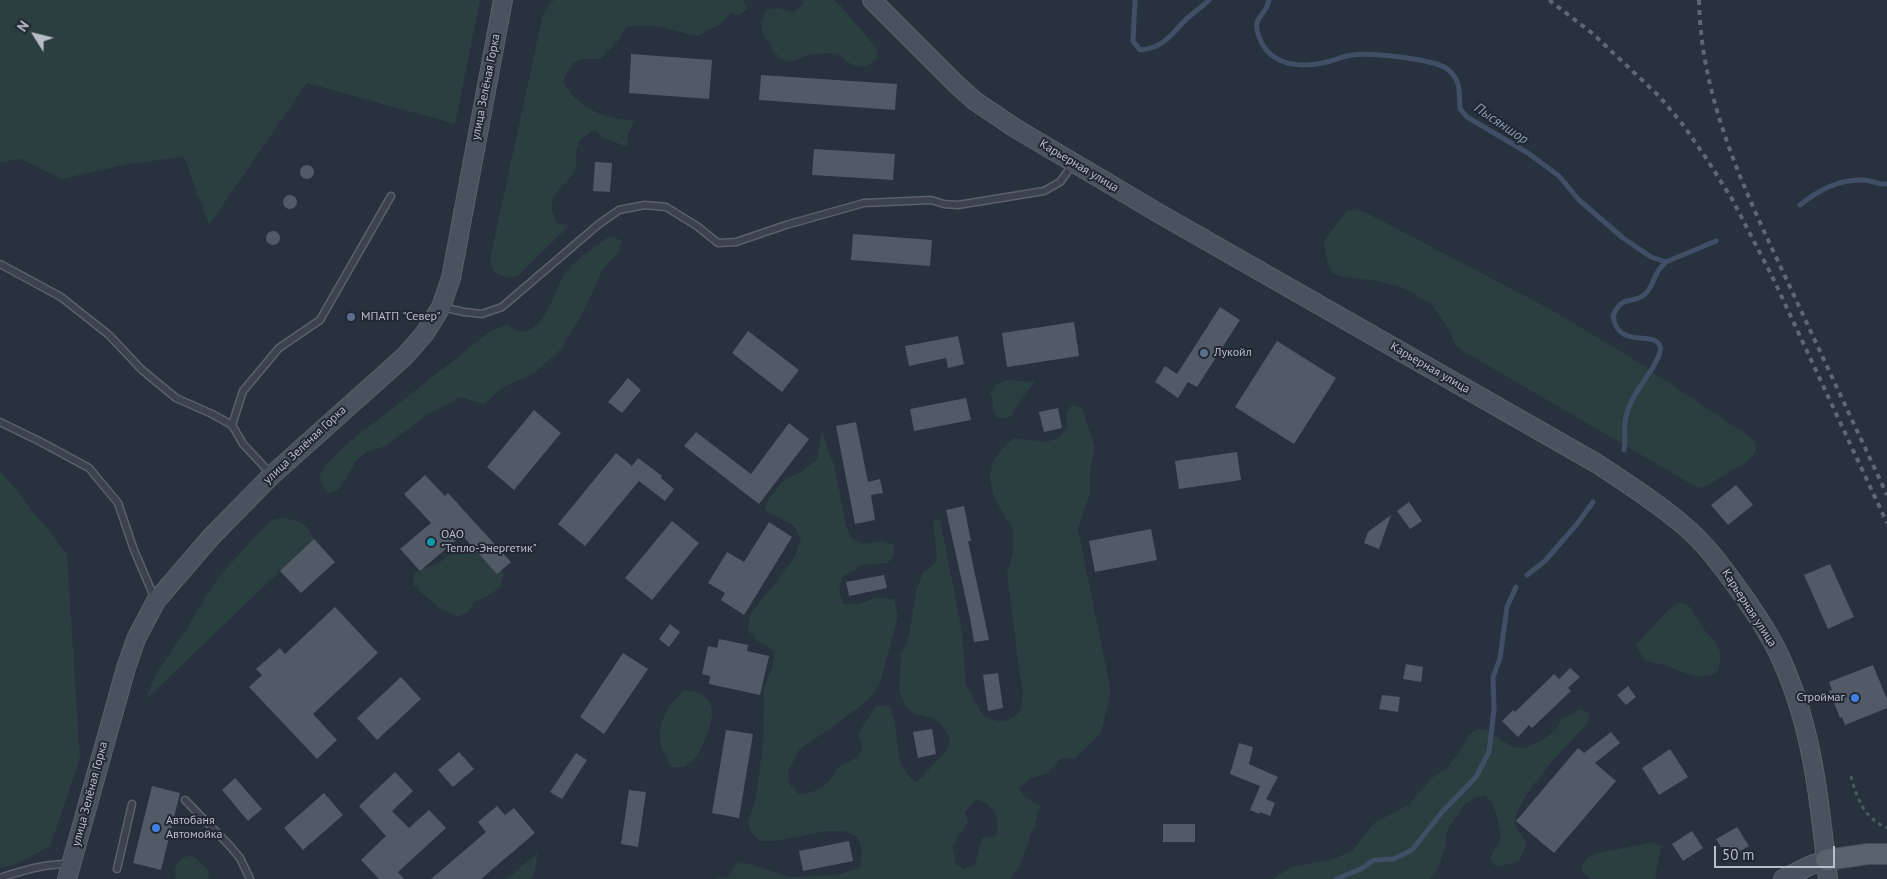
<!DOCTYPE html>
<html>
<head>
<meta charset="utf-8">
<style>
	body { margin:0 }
	#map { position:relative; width:1887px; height:879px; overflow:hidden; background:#28313e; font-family:"PT Sans",sans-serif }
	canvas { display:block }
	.north { position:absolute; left:10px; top:10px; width:50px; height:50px; -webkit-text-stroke:4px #212833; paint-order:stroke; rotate:306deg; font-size:14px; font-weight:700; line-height:20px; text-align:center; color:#b8bec9 }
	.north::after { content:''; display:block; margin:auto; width:18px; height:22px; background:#b8bec9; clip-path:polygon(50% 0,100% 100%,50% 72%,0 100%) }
	.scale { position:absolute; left:1714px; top:846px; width:121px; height:22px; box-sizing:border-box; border:2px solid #b8bec9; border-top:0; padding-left:6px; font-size:15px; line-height:18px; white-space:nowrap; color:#b8bec9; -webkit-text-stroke:4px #212833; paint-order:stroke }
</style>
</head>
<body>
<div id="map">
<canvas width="1887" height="879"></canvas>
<div class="north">N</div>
<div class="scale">50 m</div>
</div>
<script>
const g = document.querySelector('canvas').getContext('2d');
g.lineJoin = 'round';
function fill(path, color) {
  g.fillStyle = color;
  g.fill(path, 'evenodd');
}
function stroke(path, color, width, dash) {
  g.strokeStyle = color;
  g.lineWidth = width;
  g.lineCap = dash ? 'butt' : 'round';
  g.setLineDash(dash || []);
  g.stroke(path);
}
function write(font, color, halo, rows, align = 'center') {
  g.font = font + ' "PT Sans",sans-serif';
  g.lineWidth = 4;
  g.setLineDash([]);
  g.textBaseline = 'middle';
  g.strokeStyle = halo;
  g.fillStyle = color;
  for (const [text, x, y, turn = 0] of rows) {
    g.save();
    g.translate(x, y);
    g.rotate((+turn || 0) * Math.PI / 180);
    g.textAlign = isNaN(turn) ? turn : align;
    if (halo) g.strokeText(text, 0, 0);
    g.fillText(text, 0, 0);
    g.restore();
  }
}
const green = new Path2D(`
	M0,0h480l-25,124 -148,-41 -98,142 -25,-68 -55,7 -68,15 -40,-20 -21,3z
	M554,0h189l5,9 -9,6 -8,-2 -12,12 -21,11c-25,-5 -46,-14 -71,-9l-10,15 -17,17h-17l-10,3 -10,19c16,30 41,36 72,40l-7,13 -1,13 -23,-9 -10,-8c-19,10 -19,20 -17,40l-24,26 -1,14 4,13 14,2 -52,51 -11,2 -13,-6 -4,-13 53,-245z
	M804,0h29l8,6 37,44 -2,9 -10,8 -13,-1 -15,-12 -14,-1 -15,2 -19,7 -7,-2 -7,-6 -14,-21 -2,-11 7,-12 11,-2 15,4 10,-8z
	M1347,210h10l10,3 181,95 82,49 120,80 6,6v8l-7,9 -44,27 -7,1 -235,-137 -7,-5 -8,-18 -16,-23 -16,-10 -15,-8 -24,-6 -32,-4 -11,-3 -5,-5 -5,-24 2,-7z
	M610,236l13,5 -6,12 -15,18 -19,42 -23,37 -26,23 -28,13 -22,18 -24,-7 -34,19 -40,30 -19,6 -11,9 -13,23 -7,7 -8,2 -7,-8 -1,-10 6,-10 17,-18 149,-117 15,-5c3,1 7,5 10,6 28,6 37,-43 48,-58 8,-12 33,-28 45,-37z
	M1008,380l27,2 -14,17 -9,16 -4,3h-10l-5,-6v-12l-3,-8 6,-8z
	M1072,405l10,3 13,40 -6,28 1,18 -12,34 33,164 -10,41 -26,26 -14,-1 -14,16 -18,5 -10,10 6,8 16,9 -19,55 -12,18h-297l15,-2 10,-14 11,1 40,13 48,-2 23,-7 2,-17 -4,-14 -14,-6h-17l-50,10h-18l-7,-8 -4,-10 8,-26 7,-53 1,-57 8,-18 3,-18 -19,-11 -8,-10 2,-15 44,-57 7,-19 -7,-13 -29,-16 3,-10 17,-21 18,-8 14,-12 5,-29 8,26 4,8 12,61 5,12 11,7 19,-3 12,3 2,10 -7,9 -25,2 -21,12 -3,15 5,12h14l18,-6 18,1 4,18 -18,66 -13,18 -25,19 -43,30 -11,22 2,13 9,9c12,-1 23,-4 31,-14 3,-4 5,-10 9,-13 11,-10 13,-1 24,-19l-5,-14 18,-28 12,-1c16,26 0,54 27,77 7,-4 10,-7 15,-14 11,-13 16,-11 20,-30l-9,-14 -12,-7 -14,-3 -9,-7 -7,-15 2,-37 8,-20 7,-44 7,-19 8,-5 6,-7 -4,-40 7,-1 22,113 4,52 17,32c19,7 24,9 39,-7l1,-18 -4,-21 -12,-98 6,-18v-23l-19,-34 -4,-18 2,-17 13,-16 9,-8 31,4 14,-4 8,-12 -1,-14zM976,799c17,5 25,19 20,36l-14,3 -7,27 -11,4 -8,-5 -4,-18 16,-23 -3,-11z
	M0,470l67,84 13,205 -30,87 -33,18 -17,4z
	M282,518c17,2 24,4 32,21l-168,160 9,-23 20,-31 10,-12 12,-23 21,-32 41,-46 13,-12z
	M464,546l13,5 22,12 5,12 -4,12 -12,9 -14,6 -5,9 -12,6c-16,-7 -33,-20 -44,-33l2,-12 5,-1 3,-3c15,0 27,-16 41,-22z
	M1679,603c12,0 13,8 19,17 12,22 29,22 20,52 -16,9 -32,2 -48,-5 -17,-7 -25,0 -34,-22l31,-34z
	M684,690c34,2 32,27 20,52 -2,4 -4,10 -7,14 -3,4 -8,7 -12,11h-13c-21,-29 -13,-54 12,-77z
	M1580,709l10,4 -2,8c-22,28 -66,67 -74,102l13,20 -8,18 -8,3 -16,2 -5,-7 11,-23 -8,-33 -8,-7 -9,1 -11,7 -17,25 -3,19 -7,22 -8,9h-157l18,-12 39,-7 22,-9 22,-28 35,-19 24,-27 12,-8 15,-17 7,-16 10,-7 10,1 25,17 12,1 17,-7 15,-12 6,-10z
	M1654,842l7,5 -6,32h-64l-8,-6 -1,-8 5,-7 11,-5z
	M538,852l-4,22 -3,5h-24z
	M189,855l7,3 12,11 1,10h-32c-6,-12 2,-19 12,-24z`);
const stream = new Path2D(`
	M1135,0l-2,41 7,9c27,-2 33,-20 51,-35 6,-5 13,-10 18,-15
	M1269,0c-2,14 -15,17 -12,30 8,35 40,39 70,32 8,-2 17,-6 25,-7 18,-3 79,4 94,13 3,2 8,8 10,11 5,9 3,20 4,30l7,8 61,36 31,23 20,24 44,38 28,19 15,5 50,-21
	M1800,205c19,-15 39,-26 63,-25 8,0 16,5 24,4
	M1624,450c2,-9 0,-18 1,-27 1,-13 10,-29 17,-39 5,-8 21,-29 18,-38 -6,-16 -42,4 -47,-30 9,-22 17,-11 31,-21 7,-5 8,-13 12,-20 2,-5 6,-9 10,-13
	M1527,575l18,-14 32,-37 16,-22
	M1336,879l25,-10 13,-9 20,-1 18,-9 30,-38 34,-35 13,-25 5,-43 -1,-32 7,-19 7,-51 9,-20`);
const building = new Path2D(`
	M631,54l81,6 -3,39 -80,-6z
	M761,75l136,9 -2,26 -136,-10z
	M814,149l81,5 -2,26 -81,-5z
	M595,162l17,1 -2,29 -17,-1z
	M300 172a7 7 0 1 1 14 0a7 7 0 1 1-14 0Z
	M283 202a7 7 0 1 1 14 0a7 7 0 1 1-14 0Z
	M266 238a7 7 0 1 1 14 0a7 7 0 1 1-14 0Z
	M853,234l79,6 -2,26 -79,-6z
	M1220,307l20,13 -43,67 -9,-5 -10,16 -23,-16 10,-16 12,8z
	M1074,322l5,34 -72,11 -5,-34z
	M748,331l51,39 -17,22 -50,-39z
	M958,336l6,28 -16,4 -2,-10 -37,8 -4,-20z
	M1277,341l59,37 -42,66 -59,-37z
	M628,378l13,12 -19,23 -14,-11z
	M966,398l5,22 -57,11 -4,-22z
	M1058,408l4,20 -18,4 -5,-20z
	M534,410l27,23 -47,57 -27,-23z
	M856,422l12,60 12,-3 3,14 -12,2 4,25 -20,4 -19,-98z
	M789,423l20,16 -50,65 -75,-58 12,-14 55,42z
	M1237,452l4,28 -62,9 -4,-28z
	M616,453l16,13 6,-8 24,18 -1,2 13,11 -9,12 -26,-20 -54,65 -27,-22z
	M425,475l20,21 3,-3 63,69 -14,12 -35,-39 -42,36 -20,-22 31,-26 -27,-29z
	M1736,485l17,20 -25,20 -17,-20z
	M1409,502l13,19 -12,8 -13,-18z
	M964,506l7,35h-3l21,99 -15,2 -4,-24 -24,-108z
	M1391,515l-12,34 -15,-6 4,-11z
	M672,521l27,22 -47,57 -27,-22z
	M769,522l23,15 -48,78 -23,-15 4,-7 -17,-10 19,-31 17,10z
	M1151,529l6,31 -62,12 -6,-31z
	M314,539l21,23 -34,31 -21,-22z
	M1830,564l24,53 -26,12 -24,-54z
	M884,575l3,13 -38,8 -3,-14z
	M335,607l43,46 -65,61 24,26 -20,19 -68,-72 13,-12 -6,-6 24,-21 5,6z
	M670,624l10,8 -11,15 -10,-8z
	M719,639l29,6 -1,6 22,5 -9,39 -51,-11 1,-8 -8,-2 6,-28 9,2z
	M623,653l25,16 -44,65 -24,-17z
	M1406,664l17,3 -2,15 -18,-3z
	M1873,665l14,34v9l-42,17 -3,-8 -2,1 -7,-18 -4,-9 3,-1 -3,-8z
	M1570,668l10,9 -12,11 3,3 -39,37 -3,-3 -11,12 -16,-16 11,-11 2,2 39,-38 5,5z
	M998,673l5,35 -15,3 -5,-36z
	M401,677l20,22 -44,41 -20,-22z
	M1628,686l8,11 -10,8 -9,-10z
	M1382,695l18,2 -2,15 -19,-3z
	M932,729l4,25 -18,4 -5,-26z
	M726,730l27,4 -14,84 -27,-5z
	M1611,732l9,11 -25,20 21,18 -62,72 -38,-32 62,-73 6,5z
	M1239,743l14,4 -4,17 29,13 -12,22 9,4 -5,13 -10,-4 -1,2 -9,-4 10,-24 -30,-12z
	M1670,749l18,28 -29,18 -17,-27z
	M459,752l15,17 -21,18 -15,-17z
	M576,753l11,7 -25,39 -12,-7z
	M395,772l18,19 -21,20 17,17 20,-18 17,18 -48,44 6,7h-25l-18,-19 25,-24 -27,-30z
	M235,778l27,31 -14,12 -26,-31z
	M152,786l28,7 -19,77 -28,-7z
	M629,790l17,2 -8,55 -17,-3z
	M324,793l19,22 -40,35 -19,-22z
	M497,806l8,9 9,-7 21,25 -54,46h-50l55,-47 -8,-10z
	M1163,824h32v18h-32z
	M1737,827l12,19 -21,12 -12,-19z
	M1692,831l11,17 -20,13 -11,-17z
	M849,841l4,20 -50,10 -4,-20z`);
const path = new Path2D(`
	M1851,776c6,23 13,42 36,52`);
const lane = new Path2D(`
	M0,264l61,33 48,38 33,35 34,28 36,16 20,11
	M442,307l22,5 18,2 20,-7 97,-83 20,-14 26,-5 21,2 31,19 21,17 18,-1 50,-17 78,-22 67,-3 13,4 14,1 86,-14 16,-9 13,-18
	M0,422l41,20 48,26 29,35 16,47 21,49
	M272,475l-29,-31 -11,-19 11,-34 36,-43 41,-28 71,-124
	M185,800l44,45 11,13 10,21
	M117,869l15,-65
	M0,878c24,-8 44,-14 69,-14`);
const secondary = new Path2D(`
	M872,0l85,85 18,16 40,27 145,86 436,249c29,19 59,38 86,61 23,19 40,42 57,66 16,22 32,46 43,71 31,69 38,144 46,218
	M67,879l59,-211 10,-29 20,-38 55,-64 61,-62 133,-119 20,-23 16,-26 10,-29 52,-278
	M1783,879l28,-14 15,-5`);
const primary = new Path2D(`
	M1826,860l42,-6h19`);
const rail = new Path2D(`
	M1549,0l43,33 67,63 25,30 24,35 24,38 40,77 115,247
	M1699,0c2,104 49,197 92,289 32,69 64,137 96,206`);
const markers = [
	[351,317,5,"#5c6f8a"],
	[1204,353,5,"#5c6f8a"],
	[431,542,5,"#0f9aa8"],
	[1855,698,5,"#3f7fe0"],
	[156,828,5,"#3f7fe0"]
];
const streetNames = [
	["улица Зелёная Горка",486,87,-79],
	["Карьерная улица",1079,166,31],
	["Карьерная улица",1430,368,30],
	["улица Зелёная Горка",305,445,-43],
	["Карьерная улица",1749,608,57],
	["улица Зелёная Горка",90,794,-75]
];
const poiNames = [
	["МПАТП \"Север\"",361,317],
	["Лукойл",1214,353],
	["ОАО",441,535],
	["\"Тепло-Энергетик\"",441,549],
	["Строймаг",1845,698,"right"],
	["Автобаня",166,821],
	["Автомойка",166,835]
];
const waterNames = [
	["Пысяншор",1501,124,34]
];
fill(green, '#2b3e40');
stroke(stream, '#404f65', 5);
fill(building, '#525a68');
stroke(lane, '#5a616c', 9);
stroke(secondary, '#5a616c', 20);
stroke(primary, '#454c57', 22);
stroke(path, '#4a5b5e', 3, [4, 4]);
stroke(lane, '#3c434e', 6);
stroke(secondary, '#4a5260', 18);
stroke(primary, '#5a626e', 20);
stroke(rail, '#5e6774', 4, [5, 5]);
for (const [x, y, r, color] of markers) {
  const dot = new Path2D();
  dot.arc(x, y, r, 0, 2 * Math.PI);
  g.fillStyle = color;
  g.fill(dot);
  stroke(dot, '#212833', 2);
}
write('12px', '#b8bec9', '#212833', streetNames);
write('12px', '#b8bec9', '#212833', poiNames, 'left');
write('italic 14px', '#8395ad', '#212833', waterNames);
</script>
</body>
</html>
